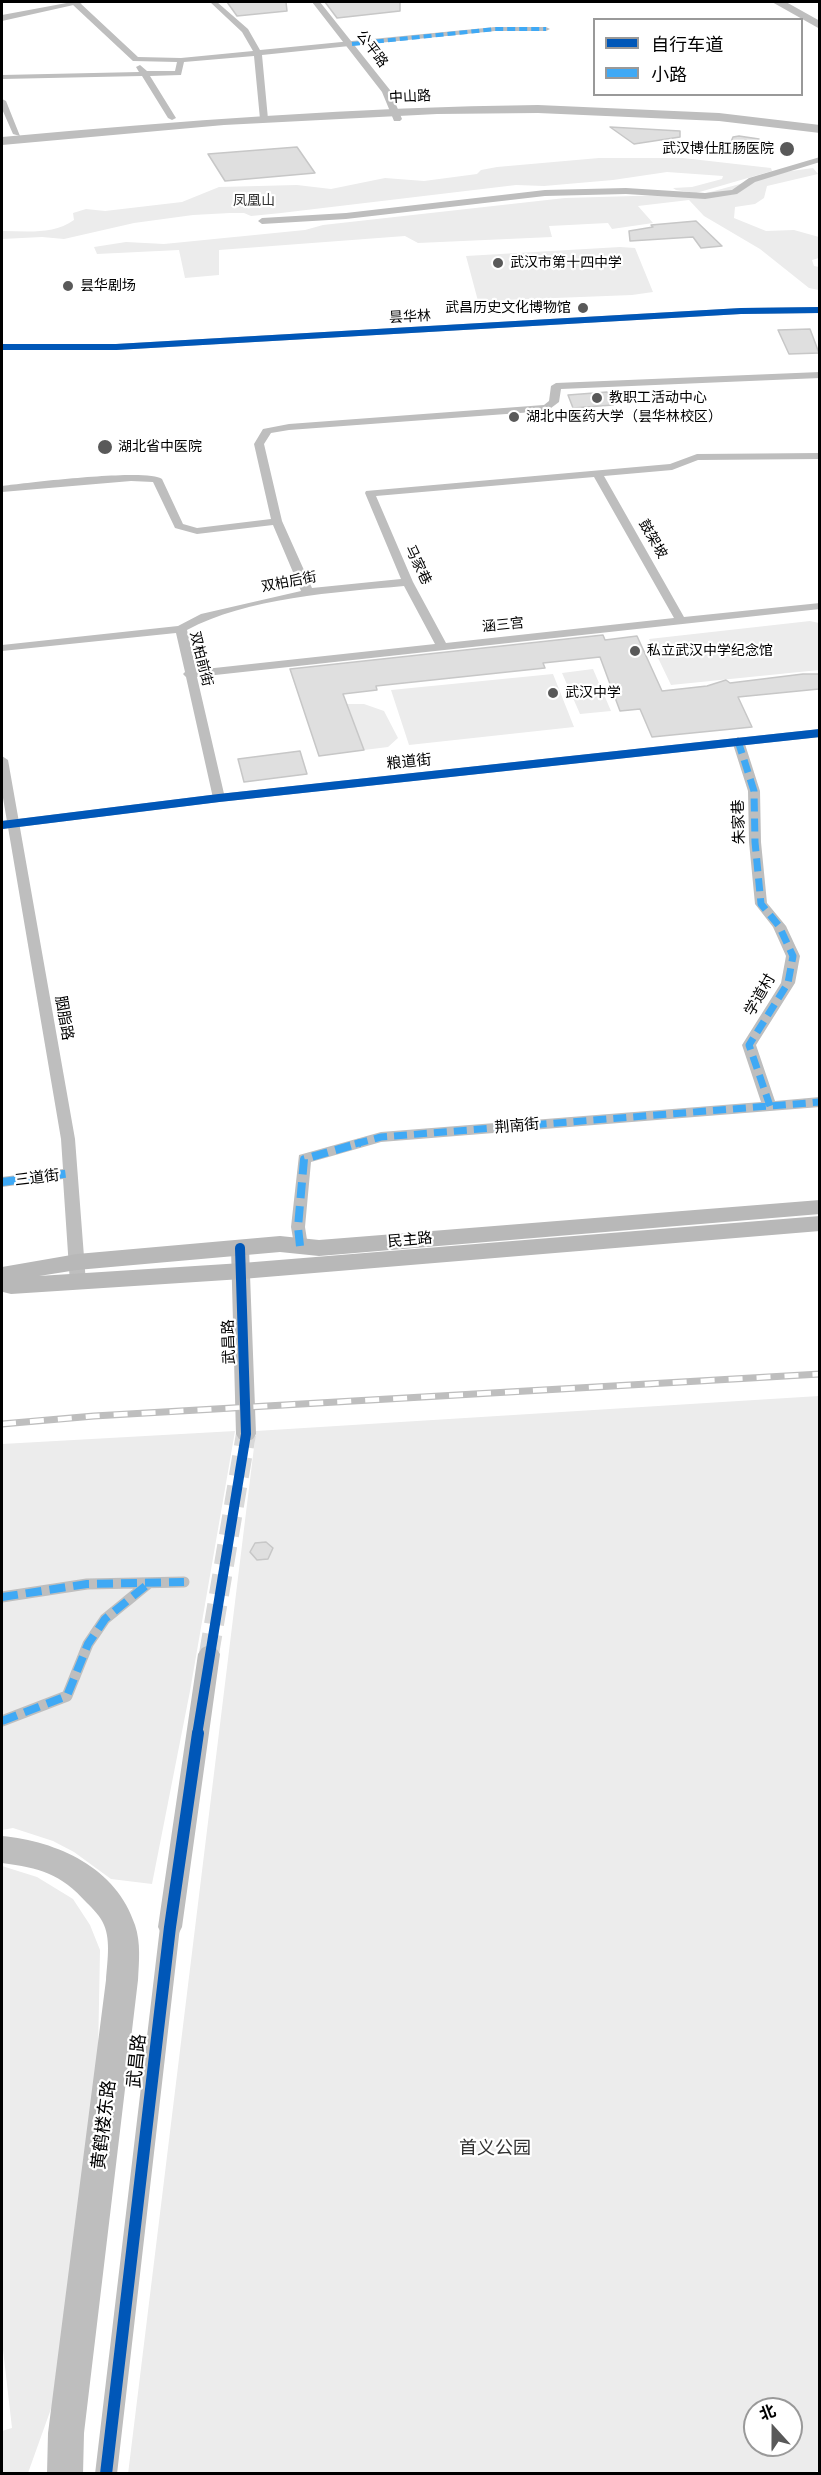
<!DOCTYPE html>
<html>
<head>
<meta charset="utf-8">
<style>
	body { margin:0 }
	#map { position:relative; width:821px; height:2475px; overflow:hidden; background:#fff; font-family:Inter,"Noto Sans SC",sans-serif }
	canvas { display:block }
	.frame { position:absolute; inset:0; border:3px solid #000; pointer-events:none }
	.legend { position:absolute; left:593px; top:18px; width:210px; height:78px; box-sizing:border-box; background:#fff; border:2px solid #999; margin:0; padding:8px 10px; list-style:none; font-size:18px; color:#000 }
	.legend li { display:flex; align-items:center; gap:12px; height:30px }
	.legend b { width:30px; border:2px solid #999 }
	.north { position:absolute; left:743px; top:2397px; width:60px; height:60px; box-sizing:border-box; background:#fff; border:2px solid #999; border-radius:50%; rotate:339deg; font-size:16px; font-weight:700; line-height:24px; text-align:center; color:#000 }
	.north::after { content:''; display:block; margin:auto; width:21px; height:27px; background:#595959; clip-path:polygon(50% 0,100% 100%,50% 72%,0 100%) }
</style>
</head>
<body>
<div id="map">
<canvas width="821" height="2475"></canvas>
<div class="frame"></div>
<ul class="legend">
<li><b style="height:8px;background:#0057b8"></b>自行车道</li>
<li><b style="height:8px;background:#3fa9f5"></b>小路</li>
</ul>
<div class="north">北</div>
</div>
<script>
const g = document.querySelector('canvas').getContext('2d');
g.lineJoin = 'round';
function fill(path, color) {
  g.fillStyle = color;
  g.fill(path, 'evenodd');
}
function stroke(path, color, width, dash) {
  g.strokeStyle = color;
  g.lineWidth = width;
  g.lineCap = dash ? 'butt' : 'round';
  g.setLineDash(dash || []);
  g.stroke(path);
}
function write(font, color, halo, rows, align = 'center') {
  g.font = font + ' Inter,"Noto Sans SC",sans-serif';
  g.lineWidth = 4.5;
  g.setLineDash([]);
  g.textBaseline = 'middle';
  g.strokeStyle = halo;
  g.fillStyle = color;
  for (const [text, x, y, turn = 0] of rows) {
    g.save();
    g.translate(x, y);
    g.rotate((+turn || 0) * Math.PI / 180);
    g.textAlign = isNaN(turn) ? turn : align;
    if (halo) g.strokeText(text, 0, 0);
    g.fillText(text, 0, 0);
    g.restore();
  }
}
const green = new Path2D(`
	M599,158h84l79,9 9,1 1,3 -76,22 -20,-3 -3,-2 19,-1 30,-8 1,-3 -56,-4 -54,8 -69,6 -28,-1 -235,28 -30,3 -7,-3h-14l-37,2 -59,8 -70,16 -22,-2 -40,2v-8c24,0 51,4 72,-11l-1,-7 13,-4 19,2 77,-9 37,-15 78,-2 34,4 54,-11 39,3 53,-7 4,-4 16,-3z
	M813,168l5,6 -51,12 -3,12 -9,6 -20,3 -1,11 32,13 28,-1 25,7v21l-7,2 2,6 5,1v23l-10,-2 -49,-39 -56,-33 -15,-16 -51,6 15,17 -41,6 -4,-6 -59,3 3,11 -134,6 -13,-7 -186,14v25l-34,3 -6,-28 -82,4 -3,-7 32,-5 38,2 141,-14 18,-5 242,-27 138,-4 81,-22z
	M620,247l15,1 18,44 -21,3 -154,6 -12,-45z
	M810,621l9,2v47l-148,15 -22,-46z
	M593,669l18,42 -31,3 -18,-41z
	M553,674l21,53 -165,18 -18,-55z
	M347,704h17l20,7 14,27 -10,9 -24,3z
	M819,1396v1074l-8,4h-683l128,-1043zM755,2409h36v36h-36z
	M235,1431l-45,260 -38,193 -41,-5 -37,-27 -21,-11 -40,-13 -11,2v-386z
	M2,1866l35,11 36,22 17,26 10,25 -2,104 -46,352 -24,67 -26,1v-43l10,-3 -10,-87z`);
const building = new Path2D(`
	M227,2h59l1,9 -50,5z
	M325,2h75v9l-63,7z
	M610,127l70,4v6l-46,7z
	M733,137l6,-1 20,3 -14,12 -17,-2z
	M297,147l18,26 -90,8 -17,-27z
	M696,221l26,25 -21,2 -8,-11 -63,4 -1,-10 24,-4 -2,-2z
	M810,329l9,24 -30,1 -11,-24z
	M607,392l6,13 -40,3 -5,-13z
	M603,635l2,5 32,-4 25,55 45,-5 19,-6 4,3 73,-9h16v15l-81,8 14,30 -100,10 -12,-28 -20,2 -20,-54 -57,6 2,5 -169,18 1,4 -34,4 21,56 -45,6 -29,-87z
	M300,751l7,23 -63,8 -6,-23z
	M266,1542l7,6 -5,11 -11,1 -7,-8 5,-9z`);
const tertiaryTunnel = new Path2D(`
	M209,1654l37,-220`);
const pedestrian = new Path2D(`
	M2,1597l85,-13 97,-2
	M2,1721l65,-25 21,-52 17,-25 44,-36`);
const minor = new Path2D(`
	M73,2h6l59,55 43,1 72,-7 -11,-19 -32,-30h7l31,27 12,21 235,-23h51l4,2 -4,2h-51l-233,24 6,64 -4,2 -4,-2 -6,-63 -70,6 -3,13 -31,1 26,42 -4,2 -4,-2 -26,-42 -140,3v-4l137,-3 -3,-5 4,-2 7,6h28l2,-9 -44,-1 -60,-56z
	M2,99l4,2 14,35 -7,-2 -11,-25z
	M820,157v5l-65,20 -18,12 -32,5 -79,-5 -81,2 -199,23 -84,5 -4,-3 4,-3 84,-5 199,-23 81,-2 79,5 27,-3 17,-12z
	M820,372v6l-259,11 -2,13 -12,9 -258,19 -18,3 -7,11 18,77 30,67 89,-9 -36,-86 1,-2 304,-27 27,-10 123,-1v6l-122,1 -26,10 -68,6 80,141 136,-14v6l-623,68 28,121 -6,4 -6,-4 -27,-121 -3,-3 2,-2 -9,-39 -174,18v-6l176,-19 23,-12 100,-23 -28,-66 -76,9 -22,-6 -22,-46 -22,-1 -129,11v-6c24,-3 146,-18 160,-7l21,45 14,4 74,-9 -17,-75 9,-15 26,-5 255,-19 5,-4 2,-15 5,-3zM594,477l80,141 -228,25 -33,-61 -37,-86zM404,586l31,58 -239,26 -9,-40c59,-32 150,-38 217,-44z
	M738,737l6,4 16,50 1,51 6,61 19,23 14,30 -5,27 -39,62 19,56 45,-4v10l-439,35 -70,20 -6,65 3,19 -3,4h-10l-4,-23 8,-72 82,-23 380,-30 -19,-57 39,-62 5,-27 -13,-29 -18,-23 -6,-62 -1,-51 -16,-50z
	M2,756l6,4 67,379 11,144 -3,4h-10l-3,-4 -7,-104 -61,8v-10l61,-8 -2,-30 -59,-347z
	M170,1918l7,3 3,6 -63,547h-22l65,-547 3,-6z`);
const tertiary = new Path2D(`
	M72,2h15l-85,19v-6z
	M312,2h8l70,88 12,29 -2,2h-6l-12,-29z
	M820,307v6l-79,1 -625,36h-114v-6h114l625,-36z
	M820,729v8l-601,65 -217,27v-8l217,-27z
	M240,1241l6,2 3,5 7,186 -3,5 -7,3 -7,-3 -3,-5 -5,-186 3,-5z
	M209,1645l7,3 4,6 -38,273 -4,8 -8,3 -8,-3 -4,-8 40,-273 4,-6z`);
const secondary = new Path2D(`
	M820,1200v14l-501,42 -39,-4 -203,18 -38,6 203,-13 578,-47v15l-578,48 -231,15 -8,-2 -1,-25 75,-13 203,-18 39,4z`);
const primary = new Path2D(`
	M772,2h14l34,19v8z
	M538,105l181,8 101,12v8l-101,-12 -181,-8 -101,1 -213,11 -222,20v-8c179,-16 357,-30 536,-32z
	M2,1836c55,5 115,32 133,89 6,18 4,37 3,55l-54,453 -1,41h-36l1,-41 58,-453c1,-17 5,-39 -2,-55 -3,-8 -11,-16 -17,-22 -27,-30 -47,-35 -85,-40z`);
const rail = new Path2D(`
	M2,1424l92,-8 726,-42`);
const quietFar2 = new Path2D(`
	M352,44l143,-15h51`);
const quietFar1 = new Path2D(`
	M738,741l16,50 1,51 6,62 18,22 14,30 -5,27 -39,62 21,61
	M355,1144l26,-7 439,-35`);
const quiet = new Path2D(`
	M2,1182l70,-9
	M300,1246l-2,-19 6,-68 56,-16
	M2,1597l85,-13 97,-2
	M2,1721l65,-25 21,-52 17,-25 44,-36`);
const cyclewayFar3 = new Path2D(`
	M2,347h114l625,-36 79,-1`);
const cyclewayFar2 = new Path2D(`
	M2,825l217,-27 601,-65`);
const cyclewayFar1 = new Path2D(`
	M197,1735l49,-301 -6,-186`);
const cycleway = new Path2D(`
	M106,2474l64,-547 28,-194`);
const markers = [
	[787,149,8,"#595959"],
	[498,263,6,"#595959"],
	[68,286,6,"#595959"],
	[583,308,6,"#595959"],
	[597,398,6,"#595959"],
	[514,417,6,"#595959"],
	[105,447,8,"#595959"],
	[635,651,6,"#595959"],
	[553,693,6,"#595959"]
];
const farStreetnames = [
	["公平路",372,49,53],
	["中山路",410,97,-3],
	["昙华林",410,317,-3],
	["鼓架坡",653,539,60],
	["马家巷",418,565,65],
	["双柏后街",289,582,-11],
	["涵三宫",503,625,-6],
	["双柏前街",201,659,76]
];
const farPoinames = [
	["武汉博仕肛肠医院",774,149,"right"],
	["武汉市第十四中学",510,263],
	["昙华剧场",80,286],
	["武昌历史文化博物馆",571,308,"right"],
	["教职工活动中心",609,398],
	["湖北中医药大学（昙华林校区）",526,417],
	["湖北省中医院",118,447],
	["私立武汉中学纪念馆",647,651],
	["武汉中学",565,693]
];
const farParknames = [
	["凤凰山",254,201]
];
const streetNames = [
	["粮道街",409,762,-6],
	["朱家巷",739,822,-92],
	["学道村",760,995,-60],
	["胭脂路",64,1018,80],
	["荆南街",517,1126,-5],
	["三道街",37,1178,-7],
	["民主路",410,1240,-5],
	["武昌路",229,1342,-92]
];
const nearStreetnames = [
	["武昌路",137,2061,-84],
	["黄鹤楼东路",104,2125,-83]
];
const nearParknames = [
	["首义公园",495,2149]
];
fill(green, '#ececec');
fill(building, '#dfdfdf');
stroke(building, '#c7c7c7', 1.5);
stroke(tertiaryTunnel, '#d9d9d9', 20, [20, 10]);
stroke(pedestrian, '#bebebe', 11);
fill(minor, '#bebebe');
fill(tertiary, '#bebebe');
fill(secondary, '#b8b8b8');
fill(primary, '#bebebe');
stroke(rail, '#bebebe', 7);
stroke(rail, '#fff', 4.5, [14]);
stroke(quietFar2, '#3fa9f5', 4, [8, 4]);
stroke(quietFar1, '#3fa9f5', 7, [13, 7]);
stroke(quiet, '#3fa9f5', 8, [16, 8]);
stroke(cyclewayFar3, '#0057b8', 6);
stroke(cyclewayFar2, '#0057b8', 8);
stroke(cyclewayFar1, '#0057b8', 10);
stroke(cycleway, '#0057b8', 12);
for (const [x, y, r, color] of markers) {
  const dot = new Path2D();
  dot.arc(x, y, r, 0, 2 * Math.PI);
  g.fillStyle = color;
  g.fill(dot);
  stroke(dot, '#fff', 2);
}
write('14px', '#000', '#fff', farStreetnames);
write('14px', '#000', '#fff', farPoinames, 'left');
write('14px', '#333', '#fff', farParknames);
write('15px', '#000', '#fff', streetNames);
write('18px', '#000', '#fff', nearStreetnames);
write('18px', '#333', '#fff', nearParknames);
</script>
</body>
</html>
